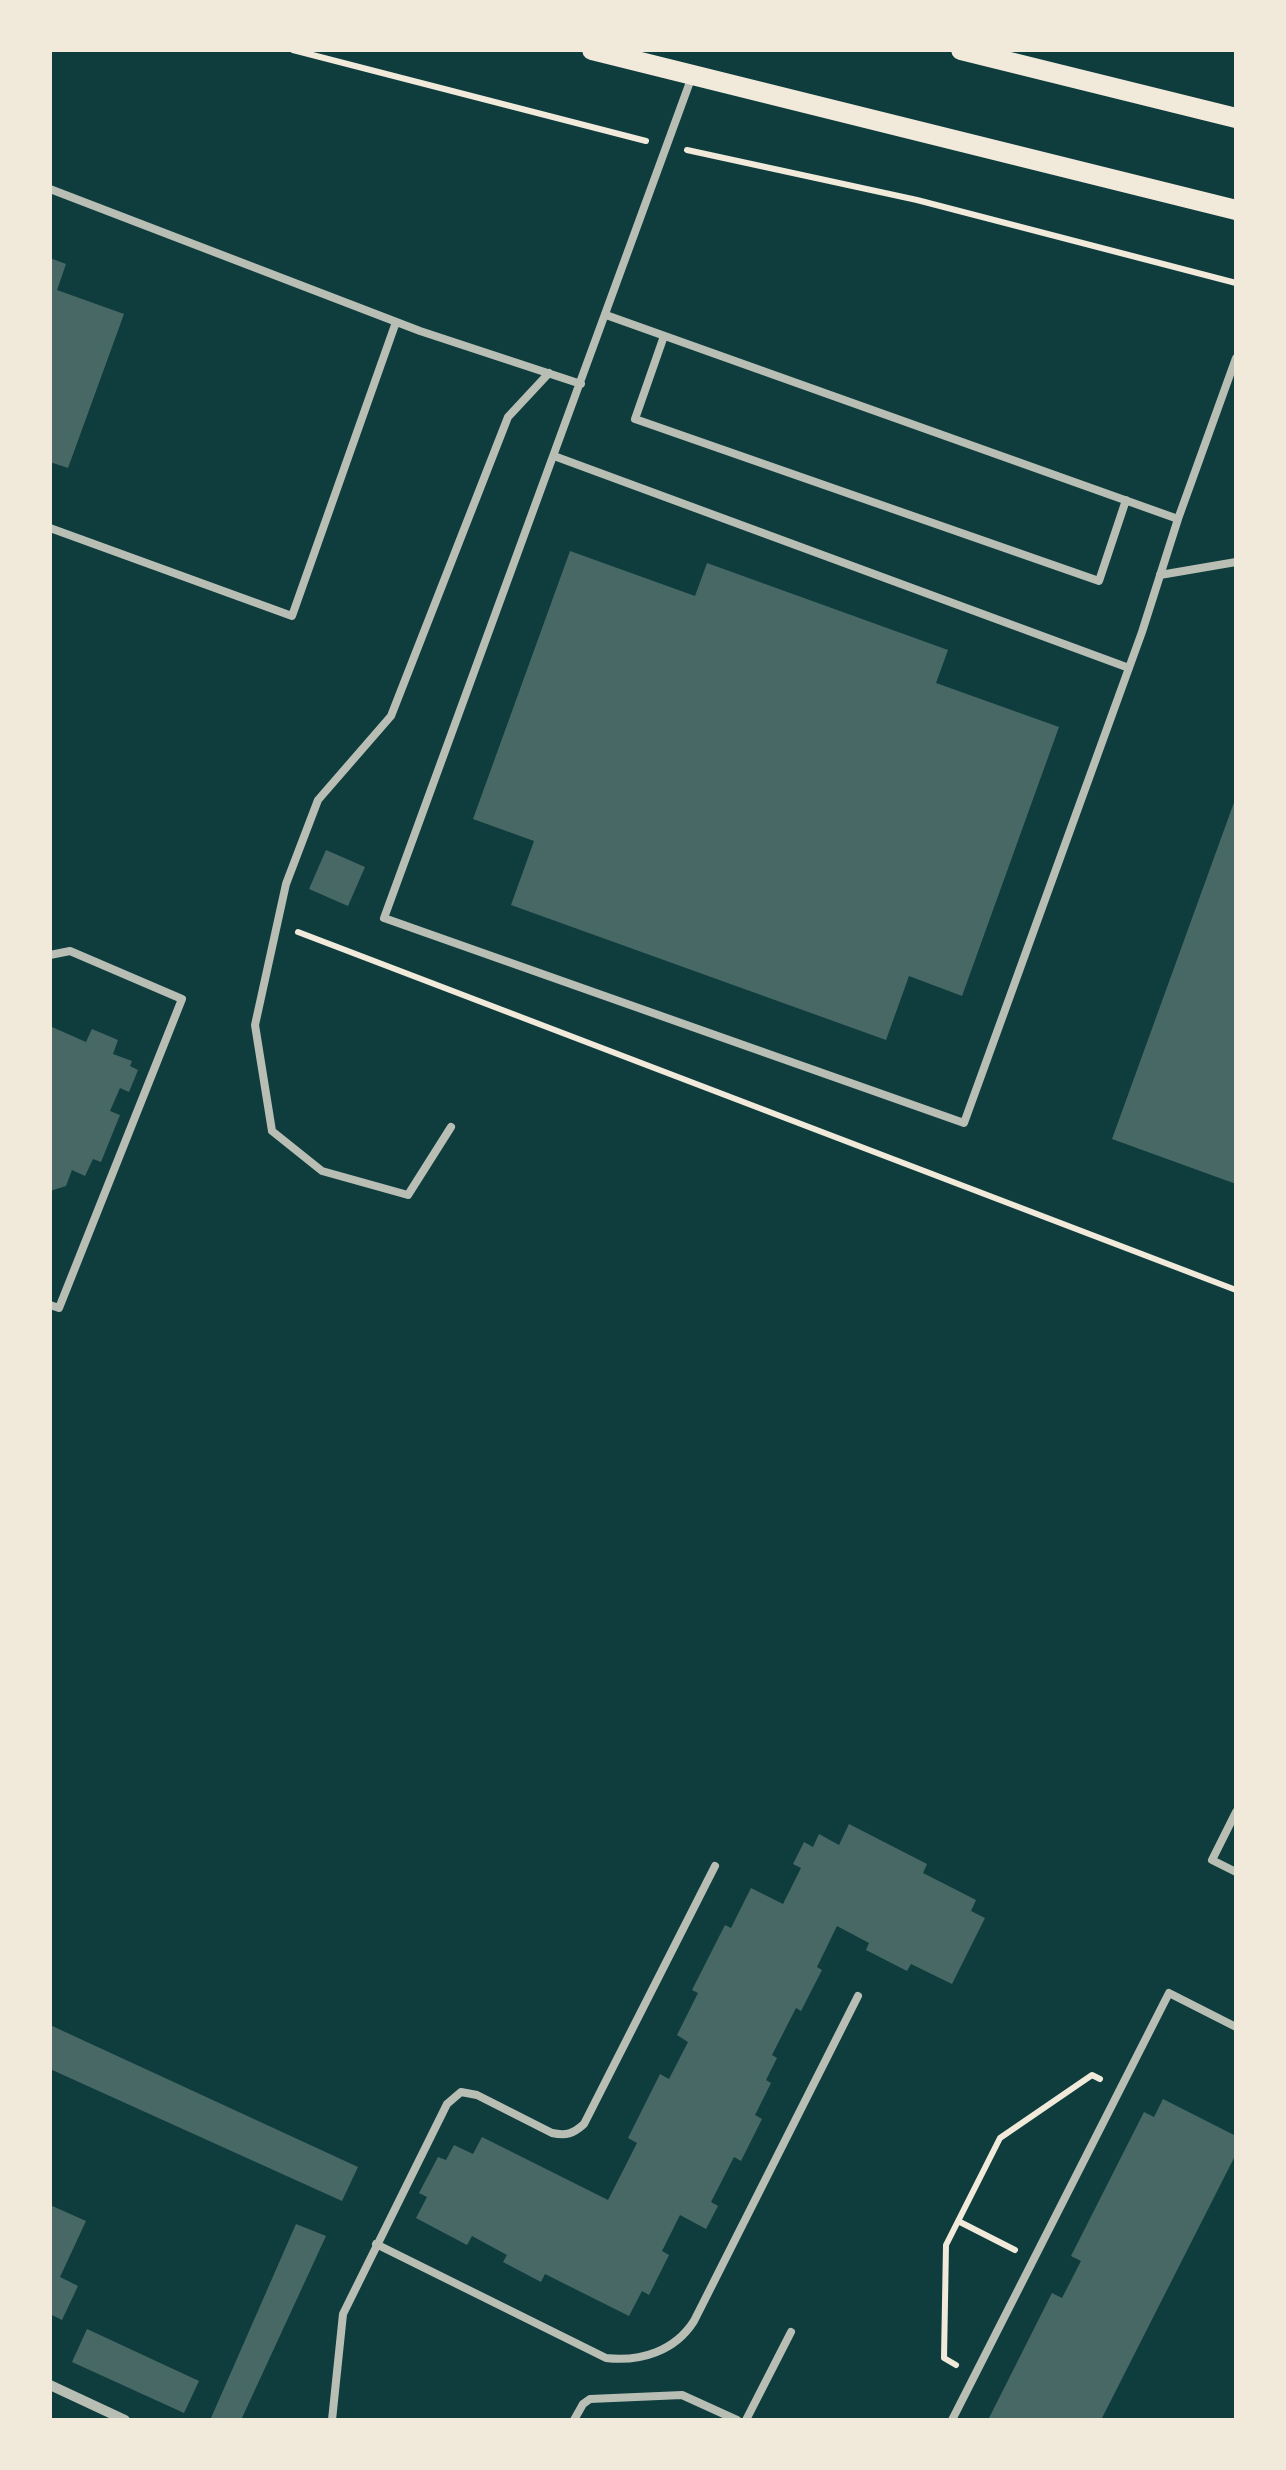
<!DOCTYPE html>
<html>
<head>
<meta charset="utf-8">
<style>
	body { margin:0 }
	#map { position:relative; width:1286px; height:2470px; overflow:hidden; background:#0f3d3e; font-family:Inter,sans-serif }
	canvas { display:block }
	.frame { position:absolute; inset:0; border:52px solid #f1e9da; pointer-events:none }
</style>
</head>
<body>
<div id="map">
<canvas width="1286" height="2470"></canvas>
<div class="frame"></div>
</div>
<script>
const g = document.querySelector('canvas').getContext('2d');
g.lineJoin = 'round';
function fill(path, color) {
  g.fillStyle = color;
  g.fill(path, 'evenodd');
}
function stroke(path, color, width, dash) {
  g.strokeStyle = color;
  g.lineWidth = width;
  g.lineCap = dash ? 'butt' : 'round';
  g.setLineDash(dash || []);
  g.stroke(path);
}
const building = new Path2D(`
	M50,258l16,6 -9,26 67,24 -56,154 -18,-6z
	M570,551l125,45 12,-33 241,87 -12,33 123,44 -97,269 -53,-20 -23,64 -375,-135 23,-64 -61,-22z
	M1236,797v387l-124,-45z
	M326,850l39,17 -17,39 -39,-17z
	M52,1027l34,15 6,-13 26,11 -5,14 19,7 -2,5 8,4 -9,22 -9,-4 -10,23 10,4 -19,47 -8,-3 -8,17 -13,-6 -6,16 -16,5z
	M849,1824l78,40 -4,9 53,27 -5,11 14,7 -33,66 -41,-20 -4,7 -41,-21 3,-7 -32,-17 -20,41 5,3 -21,41 -5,-3 -24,47 5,3 -11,22 5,3 -16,32 7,4 -21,42 -7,-4 -23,45 7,4 -12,23 -26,-14 -18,36 7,4 -20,40 -7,-4 -13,25 -84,-42 -4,8 -38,-20 4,-7 -35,-19 -5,9 -51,-27 11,-21 -8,-4 19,-36 8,3 8,-15 19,9 9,-17 126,63 29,-57 -9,-5 32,-64 9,5 19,-37 -11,-7 21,-42 -6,-3 33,-65 6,3 20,-40 32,16 18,-36 -8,-4 11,-22 9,5 6,-13 20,11z
	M50,2025l308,142 -16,34 -292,-132z
	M1163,2099l73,37v18l-135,266h-113l64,-127 10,5 19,-37 -10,-5 73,-144 10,5z
	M50,2205l36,16 -26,56 18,9 -16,34 -12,-6z
	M296,2224l30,12 -85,184h-26l-4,-2z
	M87,2329l112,52 -15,32 -112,-51z`);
const path = new Path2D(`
	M293,50l353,91
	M687,150l230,50 319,83
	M298,932l938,358
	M958,2221l57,29
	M956,2365l-12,-7 2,-113 54,-107 92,-63 8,4`);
const service = new Path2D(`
	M691,79l-307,839 580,205 178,-491 36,-113 58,-161
	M50,189l370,142 161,53
	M606,315l572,204
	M664,336l-29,83 464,162 27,-81
	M554,456l575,212
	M50,528l242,88 104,-294
	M1160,575l76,-13
	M50,955l20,-4 112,48 -123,309 -9,-3
	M451,1127l-43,68 -86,-24 -50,-40 -17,-106 31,-141 32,-84 73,-84 117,-299 41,-44
	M1236,1812l-24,48 24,12
	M376,2244l230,114c35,4 69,-7 88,-37l164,-325
	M332,2420l11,-106 104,-210 14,-12 16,3 75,38c14,3 21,1 32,-9l131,-258
	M574,2420l9,-16 7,-5 92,-4 55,25
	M746,2420l45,-88
	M952,2420l217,-427 67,34`);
const minor = new Path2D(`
	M50,2385l75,35`);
const secondary = new Path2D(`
	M592,50l644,160
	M961,50l275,68`);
fill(building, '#486865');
stroke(path, '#f1e9da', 6);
stroke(service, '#b8beb3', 8);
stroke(minor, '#b8beb3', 10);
stroke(secondary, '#f1e9da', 20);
</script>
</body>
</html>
